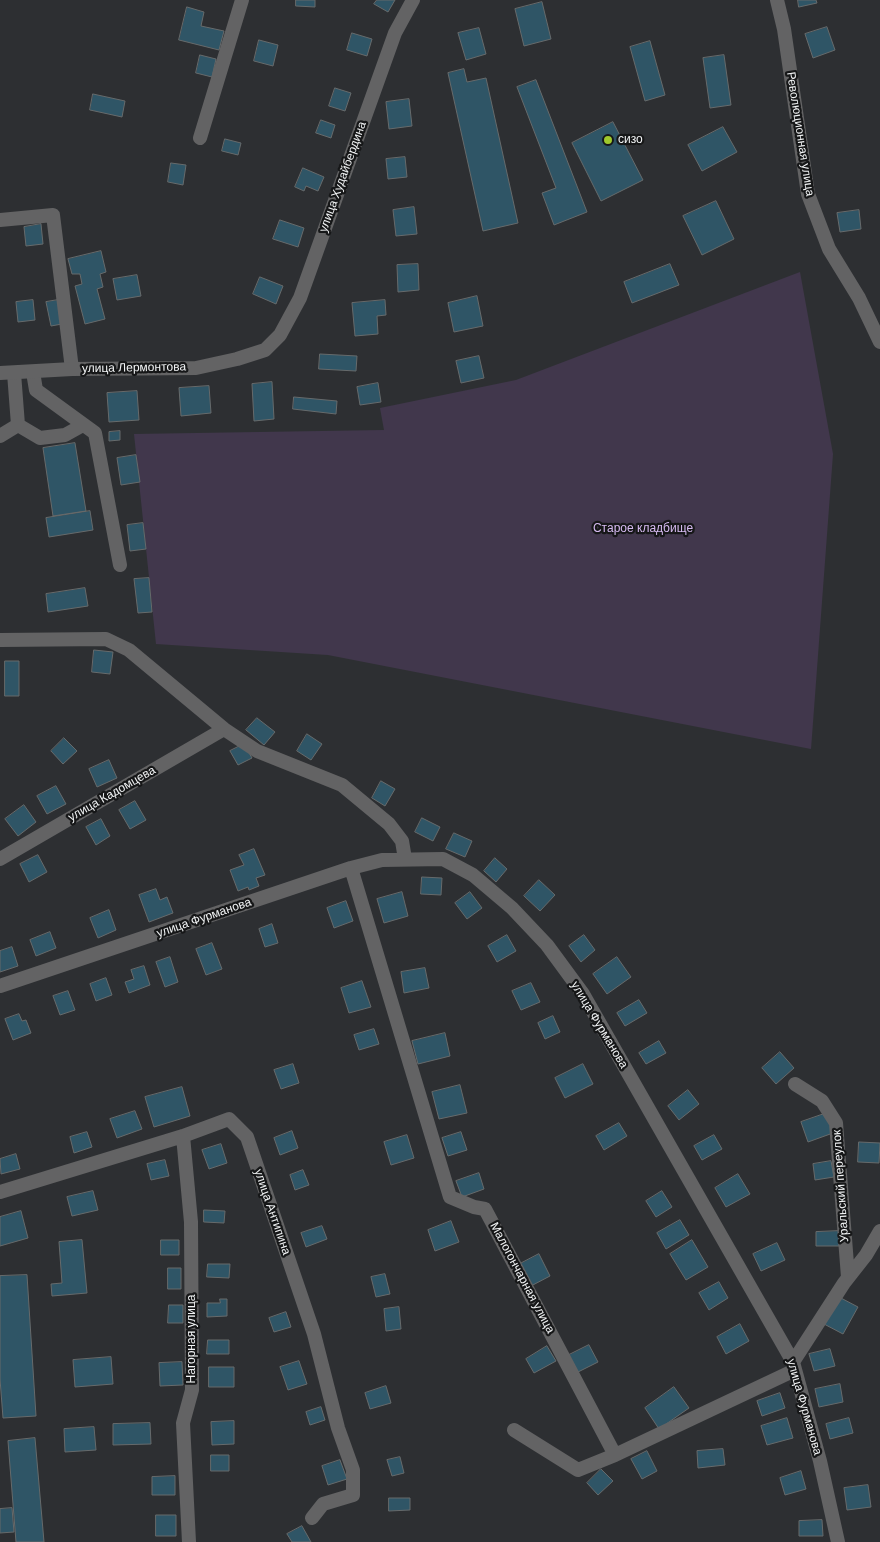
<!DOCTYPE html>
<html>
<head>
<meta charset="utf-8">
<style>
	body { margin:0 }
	canvas { display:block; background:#2d2f32 }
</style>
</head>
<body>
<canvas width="880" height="1542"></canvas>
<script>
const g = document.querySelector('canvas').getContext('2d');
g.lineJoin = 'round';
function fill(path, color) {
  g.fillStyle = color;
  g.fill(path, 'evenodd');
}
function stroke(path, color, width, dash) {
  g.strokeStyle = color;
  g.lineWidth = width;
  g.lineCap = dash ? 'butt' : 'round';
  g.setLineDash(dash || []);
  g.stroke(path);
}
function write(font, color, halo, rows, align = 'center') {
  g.font = font + ' Arial,sans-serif';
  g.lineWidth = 4.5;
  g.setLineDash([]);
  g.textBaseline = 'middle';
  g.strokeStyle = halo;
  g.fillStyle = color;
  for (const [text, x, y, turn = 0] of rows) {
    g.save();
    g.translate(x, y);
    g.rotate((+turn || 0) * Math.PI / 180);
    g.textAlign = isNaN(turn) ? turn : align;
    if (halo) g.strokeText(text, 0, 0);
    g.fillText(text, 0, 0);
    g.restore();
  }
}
const green = new Path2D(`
	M800,272l33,182 -22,295 -483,-94 -172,-11 -22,-210 250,-4 -4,-22 136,-28z`);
const building = new Path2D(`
	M296,0h19v7l-19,-1z
	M377,0h18l-7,12 -14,-8z
	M798,0h18l1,3 -18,4z
	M542,2l9,37 -27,7 -9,-37z
	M187,7l17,5 -3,14 23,5 -5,19 -40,-10z
	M827,27l8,23 -22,8 -8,-24z
	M479,28l7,26 -20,6 -8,-27z
	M352,33l20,6 -5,17 -20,-6z
	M259,40l19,5 -5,21 -19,-5z
	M650,41l15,54 -20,6 -15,-54z
	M200,55l16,4 -4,18 -16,-4z
	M724,55l7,50 -21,3 -7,-50z
	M464,69l3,13 19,-4 32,145 -35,8 -35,-158z
	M536,80l51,132 -33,13 -12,-32 14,-5 -39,-101z
	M335,88l16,5 -6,18 -16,-5z
	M93,94l32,7 -3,16 -32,-7z
	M409,99l3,27 -23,3 -3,-27z
	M321,120l14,5 -4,13 -15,-5z
	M613,122l30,58 -42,21 -29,-58z
	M723,127l14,25 -35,19 -14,-26z
	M225,139l16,4 -3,12 -16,-4z
	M405,157l2,20 -19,2 -2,-20z
	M171,163l15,2 -3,20 -15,-3z
	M303,168l21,9 -6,14 -12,-5 -2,5 -9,-4z
	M716,201l18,38 -32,16 -19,-39z
	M414,207l3,27 -21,2 -3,-26z
	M859,210l2,19 -21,3 -3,-19z
	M280,220l24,8 -6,19 -25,-8z
	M41,224l2,20 -17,2 -2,-19z
	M101,251l5,21 -6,2 3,13 -6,2 8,30 -20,5 -10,-38 7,-2 -2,-10h-8l-4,-15z
	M418,264l1,26 -21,2 -1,-27z
	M670,264l9,21 -47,18 -8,-21z
	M137,275l4,21 -24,4 -4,-21z
	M260,277l23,9 -7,18 -23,-10z
	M477,296l6,30 -29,6 -6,-29z
	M33,300l2,20 -17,2 -2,-20z
	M58,300l4,24 -11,2 -5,-24z
	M385,300l1,15 -9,1 1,18 -23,2 -3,-33z
	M320,354l37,2 -1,15 -37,-2z
	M479,356l5,22 -23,5 -5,-22z
	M272,382l2,37 -20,2 -2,-37z
	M378,383l3,19 -21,3 -3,-18z
	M209,386l2,27 -30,3 -2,-28z
	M137,391l2,29 -30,2 -2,-29z
	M294,397l43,4 -1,13 -43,-5z
	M120,431v9l-11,1v-9z
	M75,443l11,68 -33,5 -10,-68z
	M136,455l4,27 -19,3 -4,-27z
	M90,511l3,19 -44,7 -3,-19z
	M143,523l3,26 -16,2 -3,-26z
	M149,578l3,34 -14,1 -4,-34z
	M85,588l3,18 -40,6 -2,-18z
	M94,650l19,2 -3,22 -18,-2z
	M5,661h14v35h-14z
	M257,718l18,14 -11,13 -18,-15z
	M307,734l15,10 -11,16 -14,-9z
	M64,738l13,13 -14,13 -12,-13z
	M244,744l8,14 -14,7 -8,-14z
	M109,760l8,18 -20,9 -8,-18z
	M381,781l14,8 -10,17 -13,-8z
	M56,786l10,18 -19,10 -10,-18z
	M135,801l11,19 -16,9 -11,-19z
	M24,805l12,17 -18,14 -13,-17z
	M422,818l18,9 -7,14 -18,-9z
	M101,819l9,17 -14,9 -10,-18z
	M454,833l18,8 -7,16 -19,-8z
	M254,849l11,26 -9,3 3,8 -10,4 -1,-3 -10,4 -8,-21 14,-5 -5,-10z
	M38,855l9,17 -18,10 -9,-18z
	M495,858l12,11 -11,13 -12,-11z
	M422,877l20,1 -1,17 -20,-1z
	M539,880l16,15 -15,16 -16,-15z
	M156,889l4,11 7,-3 6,16 -24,9 -10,-27z
	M402,892l6,24 -24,7 -7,-24z
	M470,892l12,16 -15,11 -12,-16z
	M346,901l7,20 -19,7 -7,-20z
	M109,910l7,20 -18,8 -8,-20z
	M272,924l6,19 -13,4 -6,-18z
	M50,932l6,16 -20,8 -6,-16z
	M507,935l9,16 -19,11 -9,-16z
	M584,935l11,15 -14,12 -12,-16z
	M212,943l10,26 -16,6 -10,-26z
	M12,947l6,19 -18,6v-21z
	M170,957l8,25 -13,5 -9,-25z
	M617,957l14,20 -24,17 -14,-20z
	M144,966l6,19 -21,8 -4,-11 9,-3 -3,-9z
	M425,968l4,20 -25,5 -3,-21z
	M106,978l6,17 -16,6 -6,-17z
	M362,981l9,26 -22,6 -8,-25z
	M531,983l9,19 -19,8 -9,-19z
	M68,991l7,19 -15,5 -7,-19z
	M639,1000l8,13 -22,13 -8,-13z
	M19,1014l3,7 4,-1 5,13 -18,7 -8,-21z
	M553,1016l7,16 -15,7 -7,-16z
	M374,1029l5,15 -20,6 -5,-15z
	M445,1033l5,23 -32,8 -6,-23z
	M659,1041l7,12 -20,11 -7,-11z
	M780,1052l14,16 -18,16 -14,-16z
	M293,1064l6,19 -18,6 -7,-19z
	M583,1064l10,20 -28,14 -10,-20z
	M460,1085l7,28 -28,6 -7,-27z
	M182,1087l8,29 -36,11 -9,-30z
	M688,1090l11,14 -20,16 -11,-14z
	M135,1111l7,18 -25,9 -7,-19z
	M827,1113l6,20 -25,9 -7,-20z
	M619,1123l8,13 -23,14 -8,-14z
	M292,1131l6,17 -18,7 -6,-17z
	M87,1132l5,15 -18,6 -4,-16z
	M461,1132l6,18 -19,6 -6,-18z
	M407,1135l7,23 -23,7 -7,-23z
	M714,1135l8,14 -20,11 -8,-14z
	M859,1142l21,1 -1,20 -21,-1z
	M221,1144l6,19 -18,6 -7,-19z
	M16,1154l4,15 -19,5 -1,-15z
	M165,1160l4,16 -18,4 -4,-16z
	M831,1161l3,16 -19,3 -2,-16z
	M303,1170l6,15 -14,5 -5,-15z
	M479,1173l5,16 -22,8 -6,-16z
	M738,1174l12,20 -24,13 -11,-19z
	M93,1191l5,19 -26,6 -5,-19z
	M662,1191l10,16 -16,10 -10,-16z
	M204,1210l21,1 -1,12 -20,-1z
	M21,1211l7,27 -28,8v-29z
	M680,1220l9,15 -23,14 -9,-16z
	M451,1221l8,21 -24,9 -7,-21z
	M322,1226l5,13 -21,8 -5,-14z
	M839,1231v15h-23v-14z
	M82,1240l5,53 -35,3 -1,-12 11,-1 -3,-41z
	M161,1240h18v15h-18z
	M692,1240l16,27 -22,13 -16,-26z
	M777,1243l8,17 -24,11 -8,-17z
	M539,1254l11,22 -21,11 -11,-22z
	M208,1264h22l-1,14 -22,-1z
	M168,1268h13v21h-13z
	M385,1274l5,20 -14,3 -5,-20z
	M27,1275l9,141 -33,2 -3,-39v-103z
	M719,1282l9,16 -19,12 -10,-17z
	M839,1297l19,10 -15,27 -19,-10z
	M220,1299h7v17l-20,1v-14h13z
	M169,1305h14v18h-15z
	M399,1307l2,22 -15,2 -2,-22z
	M286,1312l5,15 -17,5 -5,-14z
	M740,1324l9,17 -23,13 -9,-17z
	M208,1340h21v14h-22z
	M589,1345l9,17 -22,11 -9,-17z
	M547,1346l9,15 -22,12 -8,-14z
	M830,1349l5,17 -21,5 -5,-17z
	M111,1357l2,27 -38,3 -2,-27z
	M299,1361l8,23 -19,6 -8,-23z
	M182,1362l1,23 -23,1 -1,-23z
	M209,1367h25v20h-25z
	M840,1384l3,18 -24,5 -4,-18z
	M386,1386l5,17 -21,6 -5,-16z
	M674,1387l15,21 -30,21 -14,-21z
	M780,1393l5,15 -23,8 -5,-15z
	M321,1407l4,13 -15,5 -4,-13z
	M787,1418l6,20 -26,7 -6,-19z
	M849,1418l4,15 -23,6 -4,-15z
	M234,1421v23l-22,1 -1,-23z
	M150,1423l1,21 -38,1v-21z
	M94,1427l2,23 -31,2 -1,-23z
	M35,1438l9,104h-28l-8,-101z
	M723,1449l2,16 -27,3 -1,-17z
	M647,1451l10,20 -15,8 -11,-20z
	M211,1455h18v16h-18z
	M400,1457l4,16 -12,3 -5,-16z
	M340,1460l7,19 -19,6 -6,-19z
	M601,1469l12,12 -15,14 -11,-12z
	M801,1471l5,18 -21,6 -5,-17z
	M175,1476v19h-23v-18z
	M868,1485l3,22 -24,3 -3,-22z
	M389,1498h21v12l-21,1z
	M12,1508l2,24 -14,1v-24z
	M156,1515h20v21h-20z
	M822,1520l1,16h-24v-15z
	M302,1526l9,16h-19l-5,-8z`);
const minor = new Path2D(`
	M777,0l7,29 24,165 21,55 30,49 21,44
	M200,138l42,-138
	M0,220l53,-5 19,154
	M33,372l3,18 59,43 25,132
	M18,425l22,13 25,-3 18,-10
	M0,436l18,-11 -4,-52
	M0,640l106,-1 23,11 95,79 33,22 85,34 47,39 13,17 3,18
	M0,859l224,-130
	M351,868l99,329 24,10 11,2 130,246 180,-85
	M0,986l351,-118 31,-8 61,-1 30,16 39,33 35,37 36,49 210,368 27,99 18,81
	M795,1084l27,17 14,22 12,154
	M183,1136l8,86 1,168 -9,33 6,119
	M0,1192l183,-56 46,-17 18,18 67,197 24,94 15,42v25l-30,9 -11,14
	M793,1362l51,-79 22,-28 14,-24
	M514,1430l64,40 37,-15`);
const tertiary = new Path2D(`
	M0,373l72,-4 124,-1 41,-9 28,-9 15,-15 20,-37 95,-265 18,-33`);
const markers = [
	[608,140,5,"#a0c92c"]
];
const streetNames = [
	["Революционная улица",800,134,81],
	["улица Худайбердина",343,177,-70],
	["улица Лермонтова",134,368,-1],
	["улица Кадомцева",112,794,-30],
	["улица Фурманова",204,918,-19],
	["улица Фурманова",599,1025,59],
	["Уральский переулок",841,1186,-94],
	["улица Антипина",272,1212,71],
	["Малогончарная улица",522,1278,62],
	["Нагорная улица",192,1339,-90],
	["улица Фурманова",804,1407,74]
];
const poiNames = [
	["сизо",618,140]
];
const parkNames = [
	["Старое кладбище",643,529]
];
fill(green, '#41374c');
fill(building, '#2f5566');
stroke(building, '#666a6b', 1);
stroke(minor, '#636364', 14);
stroke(tertiary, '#636364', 14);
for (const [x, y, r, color] of markers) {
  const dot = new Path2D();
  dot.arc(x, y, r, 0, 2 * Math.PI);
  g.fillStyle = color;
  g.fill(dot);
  stroke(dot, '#161718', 2);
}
write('12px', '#f2f4f5', '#161718', streetNames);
write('12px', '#f2f4f5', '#161718', poiNames, 'left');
write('12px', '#d6baf1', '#161718', parkNames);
</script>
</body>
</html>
